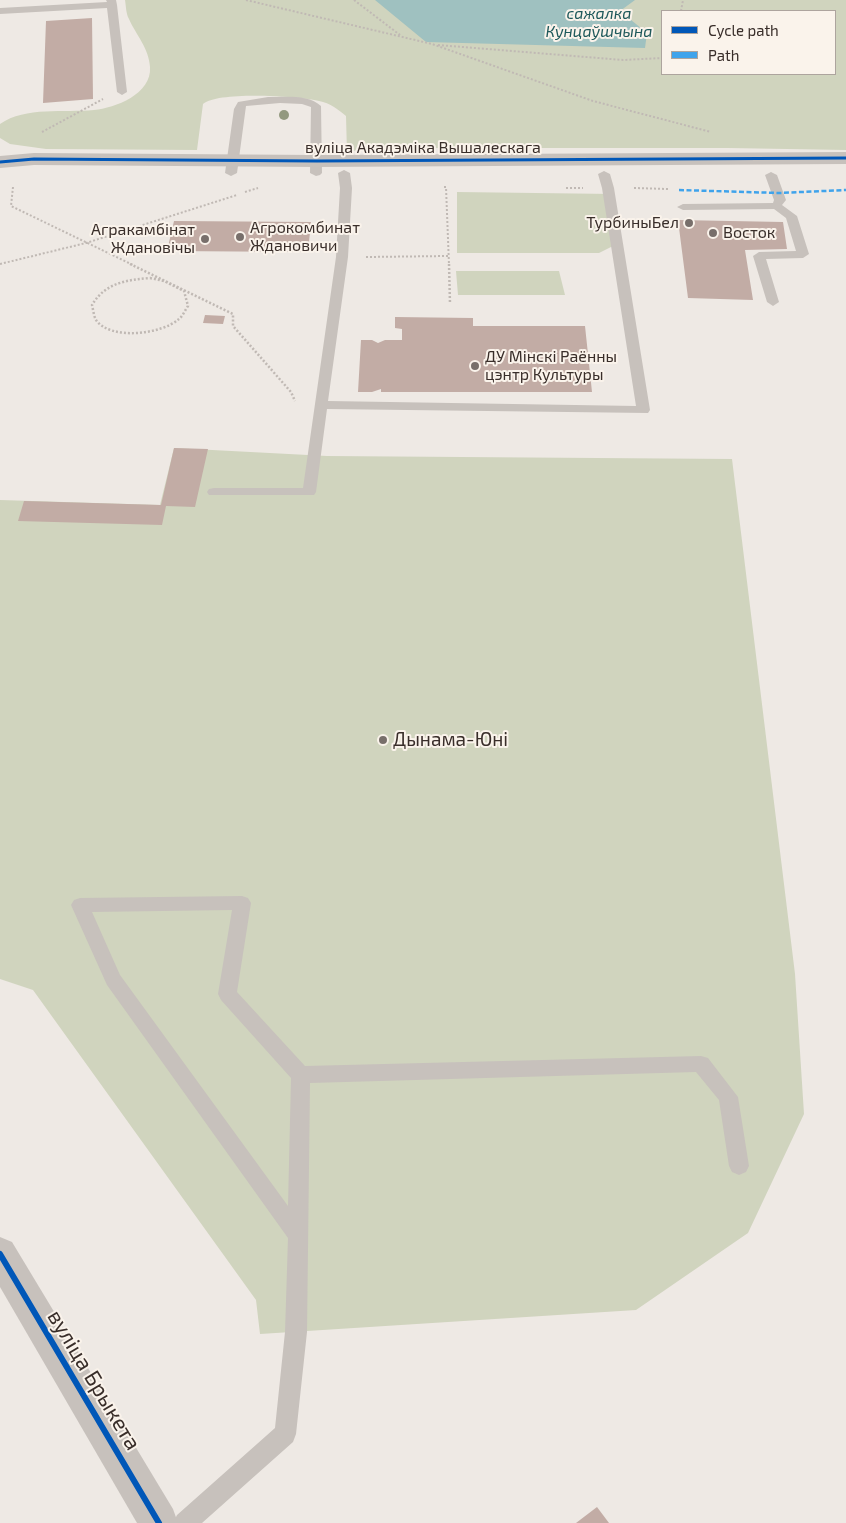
<!DOCTYPE html>
<html>
<head>
<meta charset="utf-8">
<style>
	body { margin:0 }
	#map { position:relative; width:846px; height:1523px; overflow:hidden; background:#eee9e4; font-family:"Exo 2",sans-serif }
	canvas { display:block }
	.legend { position:absolute; left:661px; top:10px; width:175px; height:65px; box-sizing:border-box; background:#faf3eb; border:1px solid #ada49e; margin:0; padding:6px 9px; list-style:none; font-size:15px; color:#392e2a }
	.legend li { display:flex; align-items:center; gap:10px; height:25px }
	.legend b { width:25px; border:1px solid #ada49e }
</style>
</head>
<body>
<div id="map">
<canvas width="846" height="1523"></canvas>
<ul class="legend">
<li><b style="height:6px;background:#0057b8"></b>Cycle path</li>
<li><b style="height:6px;background:#3fa3eb"></b>Path</li>
</ul>
</div>
<script>
const g = document.querySelector('canvas').getContext('2d');
g.lineJoin = 'round';
function fill(path, color) {
  g.fillStyle = color;
  g.fill(path, 'evenodd');
}
function stroke(path, color, width, dash) {
  g.strokeStyle = color;
  g.lineWidth = width;
  g.lineCap = dash ? 'butt' : 'round';
  g.setLineDash(dash || []);
  g.stroke(path);
}
function write(font, color, halo, rows, align = 'center') {
  g.font = font + ' "Exo 2",sans-serif';
  g.lineWidth = 4;
  g.setLineDash([]);
  g.textBaseline = 'middle';
  g.strokeStyle = halo;
  g.fillStyle = color;
  for (const [text, x, y, turn = 0] of rows) {
    g.save();
    g.translate(x, y);
    g.rotate((+turn || 0) * Math.PI / 180);
    g.textAlign = isNaN(turn) ? turn : align;
    if (halo) g.strokeText(text, 0, 0);
    g.fillText(text, 0, 0);
    g.restore();
  }
}
const green = new Path2D(`
	M125,0h721v150l-118,-2h-364l-17,5 -1,-37c-7,-6 -16,-13 -27,-15 -20,-5 -102,-10 -116,3l-6,46 -151,-1 -36,-5 -10,-6v-14c26,-18 64,-11 94,-14 21,-2 58,-16 56,-43 -1,-19 -14,-32 -21,-48 -3,-5 -3,-13 -4,-19zM662,11h173v63h-173z
	M457,192l157,2 5,49 -20,10h-142z
	M456,271h103l6,24h-107z
	M174,448l153,8 405,3 63,515 9,140 -56,119 -112,77 -376,24 -4,-34 -223,-310 -33,-11v-479l160,5z`);
const water = new Path2D(`
	M375,0h260l-15,11 27,22 -2,15 -219,-6z`);
const building = new Path2D(`
	M92,18l1,81 -50,4 3,-82z
	M678,220l105,2 4,27 -42,1 8,50 -65,-2z
	M174,221l137,1 -3,30 -141,-1z
	M205,315l20,1 -2,8 -20,-1z
	M395,317l78,1v8h112l7,66h-211v-3l-9,3h-14l3,-52h11l6,3 7,-3h17v-11l-7,-1z
	M174,448l34,1 -13,58 -29,-1 -4,19 -144,-4 6,-20 137,4z
	M597,1507l12,16h-33z`);
const pathFar1 = new Path2D(`
	M246,0l186,44 161,57 118,31
	M354,0l46,35
	M681,11l2,-11
	M438,45l185,15 39,-2
	M42,132l61,-33
	M13,187l-2,19 122,59
	M444,187h2l3,78
	M566,188h17
	M634,188l34,1
	M245,192l13,-4
	M366,257l82,-1
	M0,264l86,-21 151,-48`);
const path = new Path2D(`
	M130,264l103,50v12l58,66 4,9
	M449,264l1,40
	M150,278l14,3 20,10 4,15c-3,4 -5,10 -9,13 -17,15 -68,22 -83,1 -2,-3 -3,-11 -4,-15 13,-22 34,-25 58,-27z`);
const service = new Path2D(`
	M106,0h10l1,5 10,87 -5,3 -5,-3 -10,-84 -107,6v-6l107,-6z
	M268,97c16,0 41,-3 53,9l1,67 -2,2 -4,1 -6,-3 1,-66 -9,-3 -22,-1 -34,3 -9,67 -6,3 -6,-3 9,-64 4,-7z
	M344,170l6,3 2,15 -4,69 -20,144 308,5 -34,-218 -4,-14 6,-3 6,3 4,14 36,222 -2,3 -321,-4 -11,83 -2,3h-105l-2,-3 2,-3 5,-1h89l33,-231 4,-69 -2,-15z
	M771,172l6,3 9,25 -4,5 15,11 12,38 -6,4 -37,1 13,43 -6,4 -6,-4 -14,-46 6,-4 37,-1 -10,-33 -12,-9 -91,1 -6,-3 6,-3 90,-1 1,-3 -9,-25z
	M242,896l6,2 3,5 -14,89 68,74 396,-10 7,2 30,39 11,69 -3,6 -7,3 -7,-3 -3,-6 -10,-66 -23,-28 -386,11 -3,249 -11,102 -3,8 -91,81h-29l4,-8 98,-87 10,-96 3,-94 -181,-253 -36,-80 3,-5 6,-2zM232,910l-14,84 3,6 70,78 -3,128 -168,-231 -28,-63z`);
const minor = new Path2D(`
	M0,1237l12,5 161,267 5,14h-41l-137,-236z`);
const tertiary = new Path2D(`
	M846,152v12l-529,3 -283,-2 -34,3v-12l34,-3 283,2z`);
const quiet = new Path2D(`
	M679,190l100,3 67,-3`);
const cyclewayFar1 = new Path2D(`
	M0,162l34,-3 283,2 529,-3`);
const cycleway = new Path2D(`
	M0,1254l159,269`);
const trees = [
	[284,115]
];
const markers = [
	[689,223,5,"#786f6b"],
	[713,233,5,"#786f6b"],
	[240,237,5,"#786f6b"],
	[205,239,5,"#786f6b"],
	[475,366,5,"#786f6b"],
	[383,740,5,"#786f6b"]
];
const farWaternames = [
	["сажалка",599,14],
	["Кунцаўшчына",599,32]
];
const farStreetnames = [
	["вуліца Акадэміка Вышалескага",423,148]
];
const farPoinames = [
	["ТурбиныБел",679,223,"right"],
	["Агрокомбинат",250,228],
	["Ждановичи",250,246],
	["Агракамбінат",195,230,"right"],
	["Ждановічы",195,248,"right"],
	["Восток",723,233],
	["ДУ Мінскі Раённы",485,357],
	["цэнтр Культуры",485,375]
];
const poiNames = [
	["Дынама-Юні",393,740]
];
const nearStreetnames = [
	["вуліца Брыкета",94,1380,59]
];
fill(green, '#d0d4be');
fill(water, '#9fc1c0');
fill(building, '#c2aca5');
stroke(pathFar1, '#c0b9b4', 2, [2, 2]);
stroke(path, '#c0b9b4', 2.5, [2, 2]);
fill(service, '#c7c1bc');
fill(minor, '#c7c1bc');
fill(tertiary, '#c7c1bc');
stroke(quiet, '#3fa3eb', 2.5, [5, 2.5]);
stroke(cyclewayFar1, '#0057b8', 3);
stroke(cycleway, '#0057b8', 6);
g.fillStyle = '#93997f';
for (const [x, y] of trees) {
  g.beginPath();
  g.arc(x, y, 5, 0, 2 * Math.PI);
  g.fill();
}
for (const [x, y, r, color] of markers) {
  const dot = new Path2D();
  dot.arc(x, y, r, 0, 2 * Math.PI);
  g.fillStyle = color;
  g.fill(dot);
  stroke(dot, '#faf3eb', 2);
}
write('italic 16px', '#1f595b', '#faf3eb', farWaternames);
write('16px', '#392e2a', '#faf3eb', farStreetnames);
write('16px', '#392e2a', '#faf3eb', farPoinames, 'left');
write('19px', '#392e2a', '#faf3eb', poiNames, 'left');
write('22px', '#392e2a', '#faf3eb', nearStreetnames);
</script>
</body>
</html>
